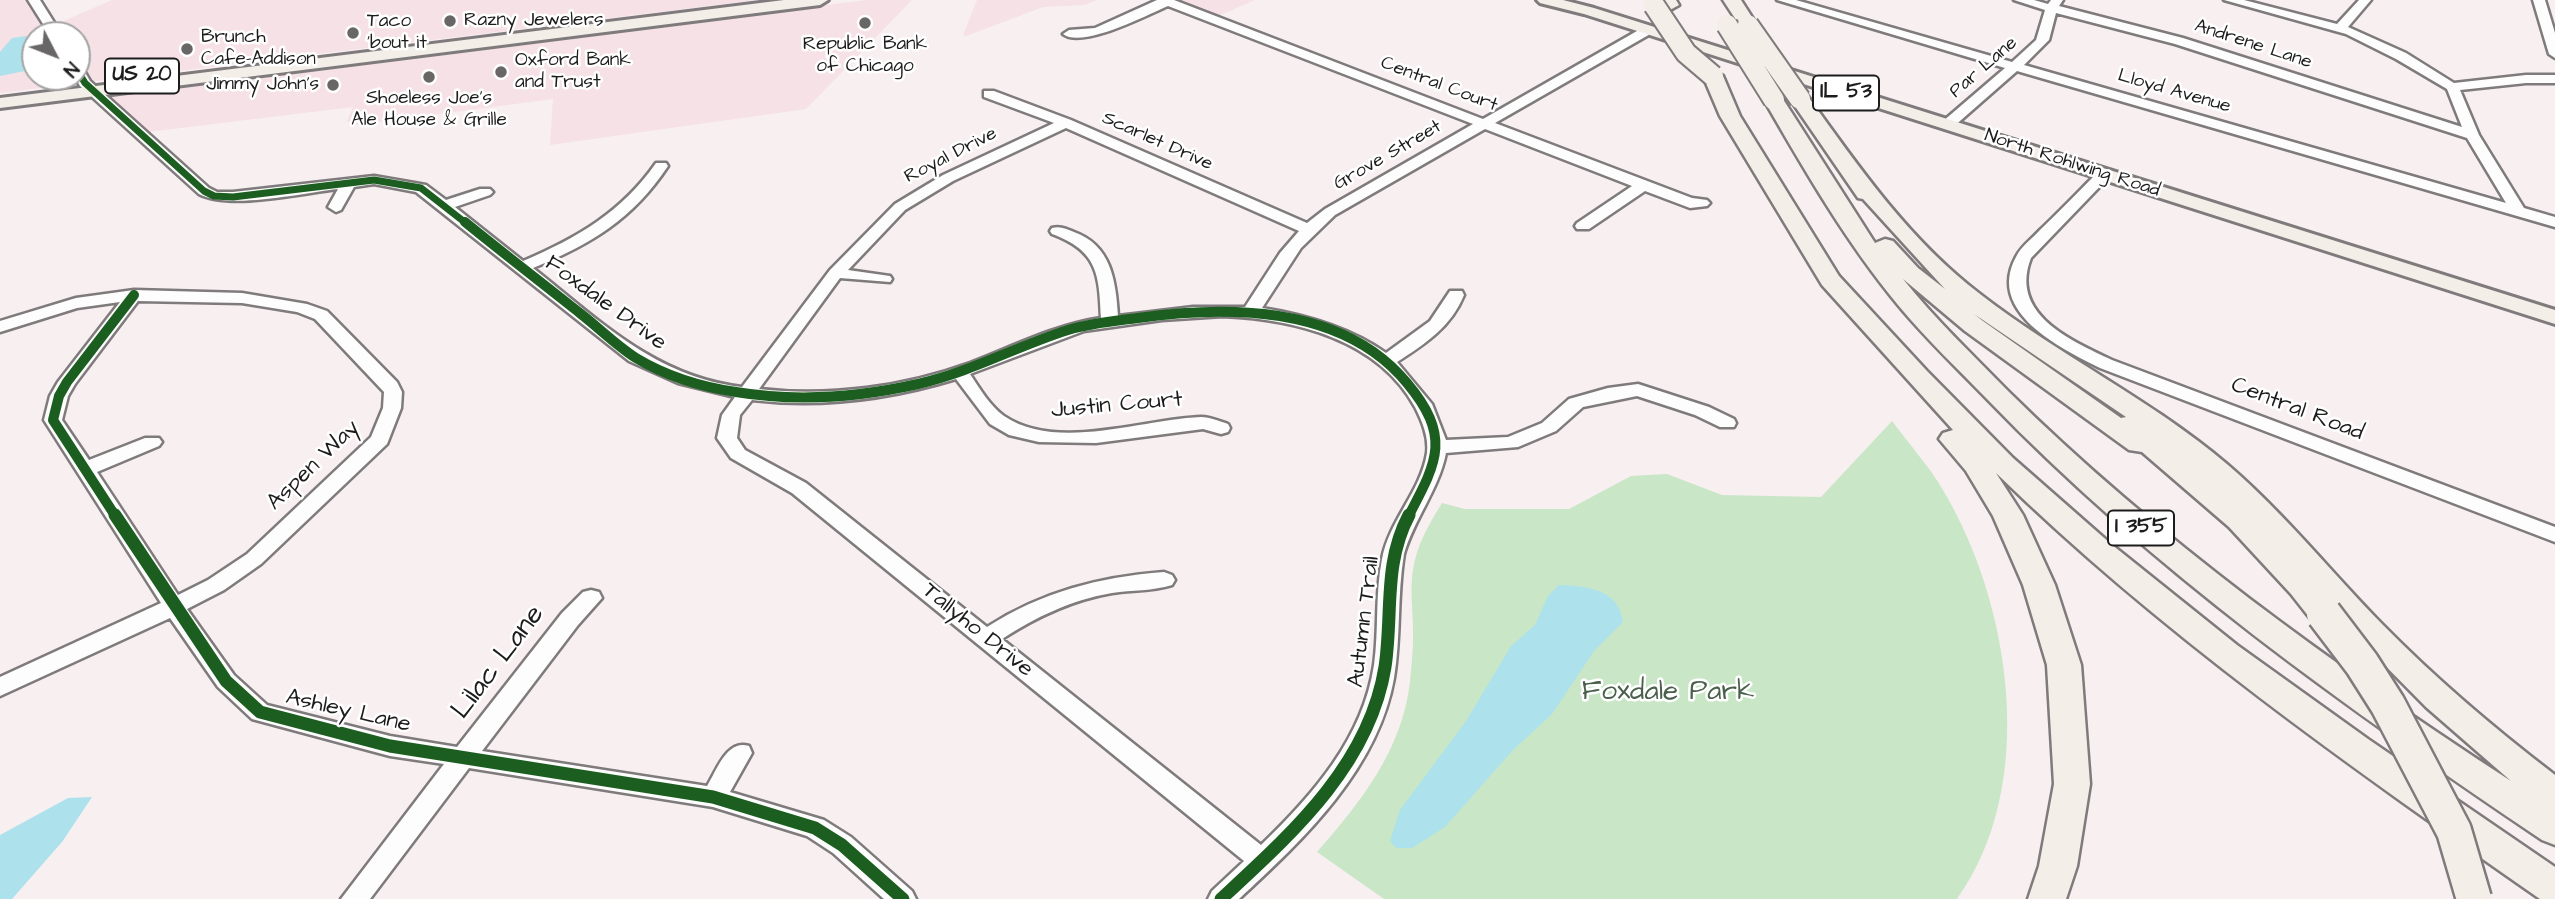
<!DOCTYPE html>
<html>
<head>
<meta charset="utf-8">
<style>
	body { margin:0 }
	#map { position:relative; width:2555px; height:899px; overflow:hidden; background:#f8eff1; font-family:"Architects Daughter",sans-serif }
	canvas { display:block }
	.north { position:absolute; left:21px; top:21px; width:70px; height:70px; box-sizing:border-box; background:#fff; border:2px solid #a4a4a4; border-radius:50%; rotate:132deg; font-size:19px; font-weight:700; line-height:28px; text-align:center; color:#1c1c1c }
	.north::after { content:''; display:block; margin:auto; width:24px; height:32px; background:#696667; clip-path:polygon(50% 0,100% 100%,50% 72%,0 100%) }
</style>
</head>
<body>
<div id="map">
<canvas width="2555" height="899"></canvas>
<div class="north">N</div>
</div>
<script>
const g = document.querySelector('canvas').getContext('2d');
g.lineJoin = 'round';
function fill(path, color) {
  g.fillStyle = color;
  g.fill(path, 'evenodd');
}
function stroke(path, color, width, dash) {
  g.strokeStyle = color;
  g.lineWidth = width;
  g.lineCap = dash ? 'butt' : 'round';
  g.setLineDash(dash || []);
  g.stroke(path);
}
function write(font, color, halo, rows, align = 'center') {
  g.font = font + ' "Architects Daughter",sans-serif';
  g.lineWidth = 5;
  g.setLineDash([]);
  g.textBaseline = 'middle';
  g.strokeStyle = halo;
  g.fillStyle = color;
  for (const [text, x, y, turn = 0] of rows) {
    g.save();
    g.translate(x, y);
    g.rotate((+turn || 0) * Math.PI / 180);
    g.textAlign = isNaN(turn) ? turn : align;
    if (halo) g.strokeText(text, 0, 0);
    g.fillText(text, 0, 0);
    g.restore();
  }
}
const built = new Path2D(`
	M0,0h29l18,28 65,-28h645l-757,93zM35,35h42v42h-42z
	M868,0h44l-106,109 -256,36 3,-46 -197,26 -9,-4 6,-14 -205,25 -46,-41z
	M977,0h120l-13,5 -41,2 -77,29 -3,-1z
	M1158,0h97l-46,20z`);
const green = new Path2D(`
	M1892,421c17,23 37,45 51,69 68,114 96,295 14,409h-573l-67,-47c44,-50 85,-102 93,-170 1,-14 3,-29 3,-42 1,-28 -5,-53 2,-80 5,-21 16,-39 27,-57l23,6h104l62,-33 36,-2 55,21 99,2z`);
const water = new Path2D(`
	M26,36l9,16v17l-35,7v-24l12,-14z
	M1559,585c28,1 60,4 64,37l-29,29 -42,63 -40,37 -67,76 -33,21h-16l-6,-7 10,-31 66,-89 45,-75 24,-21 13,-29z
	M92,797l-30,45 -50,57h-12v-64l68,-37z`);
const minor = new Path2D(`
	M28,0h12l22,35h-12z
	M1157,0h17l309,119 161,-92h8v6l-157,90 197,75 15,2 3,3 -3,3 -17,2 -45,-17 -56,38h-12l-2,-3 2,-3 55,-37 -147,-57 -150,86 -34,33 -39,60c44,7 87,19 124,45l44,-32 20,-30h12l2,4c-13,32 -39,49 -67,67l35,42 14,36 62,-3 34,-14 27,-24 39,-11 30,-4 71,23 25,12 2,4 -2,4h-14l-25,-12 -58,-19 -54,11 -27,24 -38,16 -72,6c-7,36 -32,66 -42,101 -7,41 -3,83 -10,124 -16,91 -90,161 -155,221h-31l4,-8 32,-30 -452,-368 -61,-35 -14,-20 5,-23 13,-18 -57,-14 -49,-22 -213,-169 -42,-8 -20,3 -13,23 -5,2 -8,-5 10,-18c-36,4 -108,21 -139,5l-119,-108 -5,-9h2v-11l5,1 8,14 119,107 8,4h16l141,-16 52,9 20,15 34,-11h10l3,3 -3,3 -35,12 68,54c54,-23 99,-49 133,-98h10l2,3c-35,53 -77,78 -135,102 66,52 122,109 209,119l88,-117 65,-66 48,-29 111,-52 -70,-26v-6h10l77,29 236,103 18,-14 148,-85 -305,-118c-21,9 -86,43 -105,28l6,-4 26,-2zM1066,128l233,103 -19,22 -35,54h-52l-75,9c-2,-35 -7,-71 -44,-84 -8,-3 -13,-6 -22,-4l-2,3 2,3c46,17 47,40 49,84 -46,7 -87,28 -131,45 -66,24 -140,34 -211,26l81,-111 50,4 2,-3 -2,-3 -42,-6 57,-60 48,-29zM1223,316c71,3 155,23 192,91 7,14 14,30 12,46 -6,38 -38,68 -45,106 -7,35 -3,71 -8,106 -11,73 -61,130 -113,180l-259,-206c34,-22 69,-39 110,-46 20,-3 41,-2 60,-8l3,-5 -3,-5 -8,-3c-65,5 -122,20 -177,55l-181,-144 -61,-33 -8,-12 3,-23 12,-15c68,8 138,-1 204,-21l34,45 19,11 30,7 57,1 107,-14 18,5 7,-2 2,-4 -2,-4c-9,-3 -18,-7 -27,-7 -58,2 -144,35 -197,-1 -14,-10 -24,-27 -34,-42l114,-43 78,-11z
	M1777,0h19l216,62 24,-22 9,-30 -31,-10h20l14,4 3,-4h12l-4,6 124,32 279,89 -15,-38 -51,-30 -50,-25 -122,-34h20l93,24 22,-24h12l-23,27 58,26 48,30 72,-8h29v8h-29l-66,7 19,45 45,73 31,9v10l-538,-156 -65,57h-10v-6l63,-54zM2056,13l119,31 292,94 39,65 -482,-138 25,-25z
	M2533,0h12l10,33v25l-6,-4z
	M2104,170l5,1 2,3 -2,3 -78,81c-22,56 39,82 81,102l443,167v15l-455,-174c-40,-20 -114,-56 -84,-111 5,-11 17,-19 25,-28 20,-19 39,-39 58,-58z
	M134,290l108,3 65,11 20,7 70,71 5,10 -1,16 -14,36 -126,120 -37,26 -37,19 47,66 33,30 123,31 67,11 105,-134 21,-21 8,-2 8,2 3,6 -24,27 -96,126 225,35c10,-16 20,-47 42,-40l3,7 -22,39 94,28 27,17 61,54 4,8h-32l-51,-46 -26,-17 -94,-29 -244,-39 -99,131h-29l103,-135 -54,-8 -138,-37 -34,-32 -48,-69 -170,78v-19l161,-74 -117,-183 6,-24 8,-14 62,-80 -43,6 -77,24v-11l76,-23zM138,301l104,2 55,9 18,7 69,73 -1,16 -12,29 -124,117 -39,26 -30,15 -81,-123 62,-26 3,-4 -3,-4h-14l-56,22 -27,-40 6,-24 7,-12z`);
const major = new Path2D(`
	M784,0h44l-8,5 -820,103v-10z
	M1537,0h26l31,8 961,302v14l-971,-310 -44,-11z`);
const highway = new Path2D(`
	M1658,0h18l3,5 -9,5 -6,-1z
	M1723,0h18l16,25 -3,4h-12z
	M1713,70l10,6 17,40 99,160 88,95 86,87 98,86 126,101 131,94 187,128v32h-15c-189,-132 -379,-265 -544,-426l27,42 32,70 26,80 9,119 -13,82 -11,33h-38l11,-33 15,-82 -7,-119 -24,-80 -30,-69 -27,-45 -27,-32 4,-6 10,-3 -131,-145 -102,-169 -17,-40z
	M1800,93l7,2c50,70 103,146 173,199 80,62 172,106 248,171 57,49 103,107 155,160 53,54 112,104 172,150v70l-13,-5c-196,-132 -389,-269 -554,-440 -30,-31 -62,-61 -90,-95 -52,-63 -93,-134 -134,-205l3,-4h14l94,147 10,-4 8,2 25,27 27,21 -82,-90 -5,-1 -68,-99zM1903,279l62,52 164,119 13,2 87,75 62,67 22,28 11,4 11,-4 3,-4 88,89 85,74c-178,-116 -352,-241 -503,-390 -36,-37 -73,-72 -105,-112zM1974,314l152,103 -5,1 -138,-97z`);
const highwayBridgeFar1 = new Path2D(`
	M1654,5l32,48 27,23
	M1727,25l47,75
	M1748,25l52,74`);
const highwayBridge = new Path2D(`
	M2324,614l38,50 26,41 66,126 20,68`);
const cyclewayFar2 = new Path2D(`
	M77,70l8,13 119,108 10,5 19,1 141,-17 47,8 46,36`);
const cyclewayFar1 = new Path2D(`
	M465,222c38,31 77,61 116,92 18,14 36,32 55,44 30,18 66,29 100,34 60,10 124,5 182,-8 53,-12 99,-38 150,-54 23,-7 47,-9 70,-12 91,-13 205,-13 269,65 45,54 30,79 1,134
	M116,517l-63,-97 6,-24 8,-14 67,-87`);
const cycleway = new Path2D(`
	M115,515l111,166 34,31 130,34 323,51 102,31 27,17 61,54
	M1221,899c69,-64 148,-133 164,-232 8,-53 -2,-103 24,-152`);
const markers = [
	[450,21,7,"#696667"],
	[865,23,7,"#696667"],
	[353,33,7,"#696667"],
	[187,49,7,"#696667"],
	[501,72,7,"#696667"],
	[429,77,7,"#696667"],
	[333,85,7,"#696667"]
];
const farPoinames = [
	["Razny Jewelers",464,21],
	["Taco",367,22],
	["'bout it",367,44],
	["Brunch",201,38],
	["Cafe-Addison",201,60],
	["Republic Bank",865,45,"center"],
	["of Chicago",865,67,"center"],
	["Oxford Bank",515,61],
	["and Trust",515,83],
	["Jimmy John's",319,85,"right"],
	["Shoeless Joe's",429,99,"center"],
	["Ale House & Grille",429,121,"center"]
];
const farStreetnames = [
	["Andrene Lane",2253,45,18],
	["Par Lane",1984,68,-41],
	["Central Court",1439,85,21],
	["Lloyd Avenue",2174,92,16],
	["Scarlet Drive",1157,142,24],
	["Royal Drive",951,156,-27],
	["Grove Street",1388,156,-30],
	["North Rohlwing Road",2072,164,18]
];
const shields = [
	[142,76,74],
	[1846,93,66],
	[2141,528,66]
];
const shieldNames = [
	["US 20",142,76],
	["IL 53",1846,93],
	["I 355",2141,528]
];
const streetNames = [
	["Foxdale Drive",605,304,36],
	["Justin Court",1117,406,-5],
	["Central Road",2297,410,21],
	["Aspen Way",314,466,-44],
	["Autumn Trail",1365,622,-83],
	["Tallyho Drive",977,631,39],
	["Ashley Lane",348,712,13]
];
const nearStreetnames = [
	["Lilac Lane",499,663,-53]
];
const nearParknames = [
	["Foxdale Park",1668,693]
];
fill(built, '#f5e1e6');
fill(green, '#c9e6c7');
fill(water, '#ade2ec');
stroke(minor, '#7f7b7c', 5);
stroke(major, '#7f7b7c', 6);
stroke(highway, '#7f7b7c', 5);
fill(minor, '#fefdfd');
fill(major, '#f4eee8');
fill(highway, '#f4eee8');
stroke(highwayBridgeFar1, '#7f7b7c', 24, []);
stroke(highwayBridge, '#7f7b7c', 39, []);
stroke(highwayBridgeFar1, '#f4eee8', 20);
stroke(highwayBridge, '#f4eee8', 34);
stroke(cyclewayFar2, '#1b5e20', 7);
stroke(cyclewayFar1, '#1b5e20', 10);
stroke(cycleway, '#1b5e20', 13);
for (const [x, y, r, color] of markers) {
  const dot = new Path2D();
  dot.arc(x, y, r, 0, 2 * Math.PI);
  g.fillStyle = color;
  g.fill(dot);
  stroke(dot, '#fff', 2.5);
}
write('19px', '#1c1c1c', '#fff', farPoinames, 'left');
write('19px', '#1c1c1c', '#fff', farStreetnames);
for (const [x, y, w] of shields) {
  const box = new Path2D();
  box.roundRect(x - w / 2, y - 17.5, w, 35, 5);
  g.fillStyle = '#fff';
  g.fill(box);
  stroke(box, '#1c1c1c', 2);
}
write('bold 21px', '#1c1c1c', null, shieldNames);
write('23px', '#1c1c1c', '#fff', streetNames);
write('28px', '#1c1c1c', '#fff', nearStreetnames);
write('28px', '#4b604c', '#fff', nearParknames);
</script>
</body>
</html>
